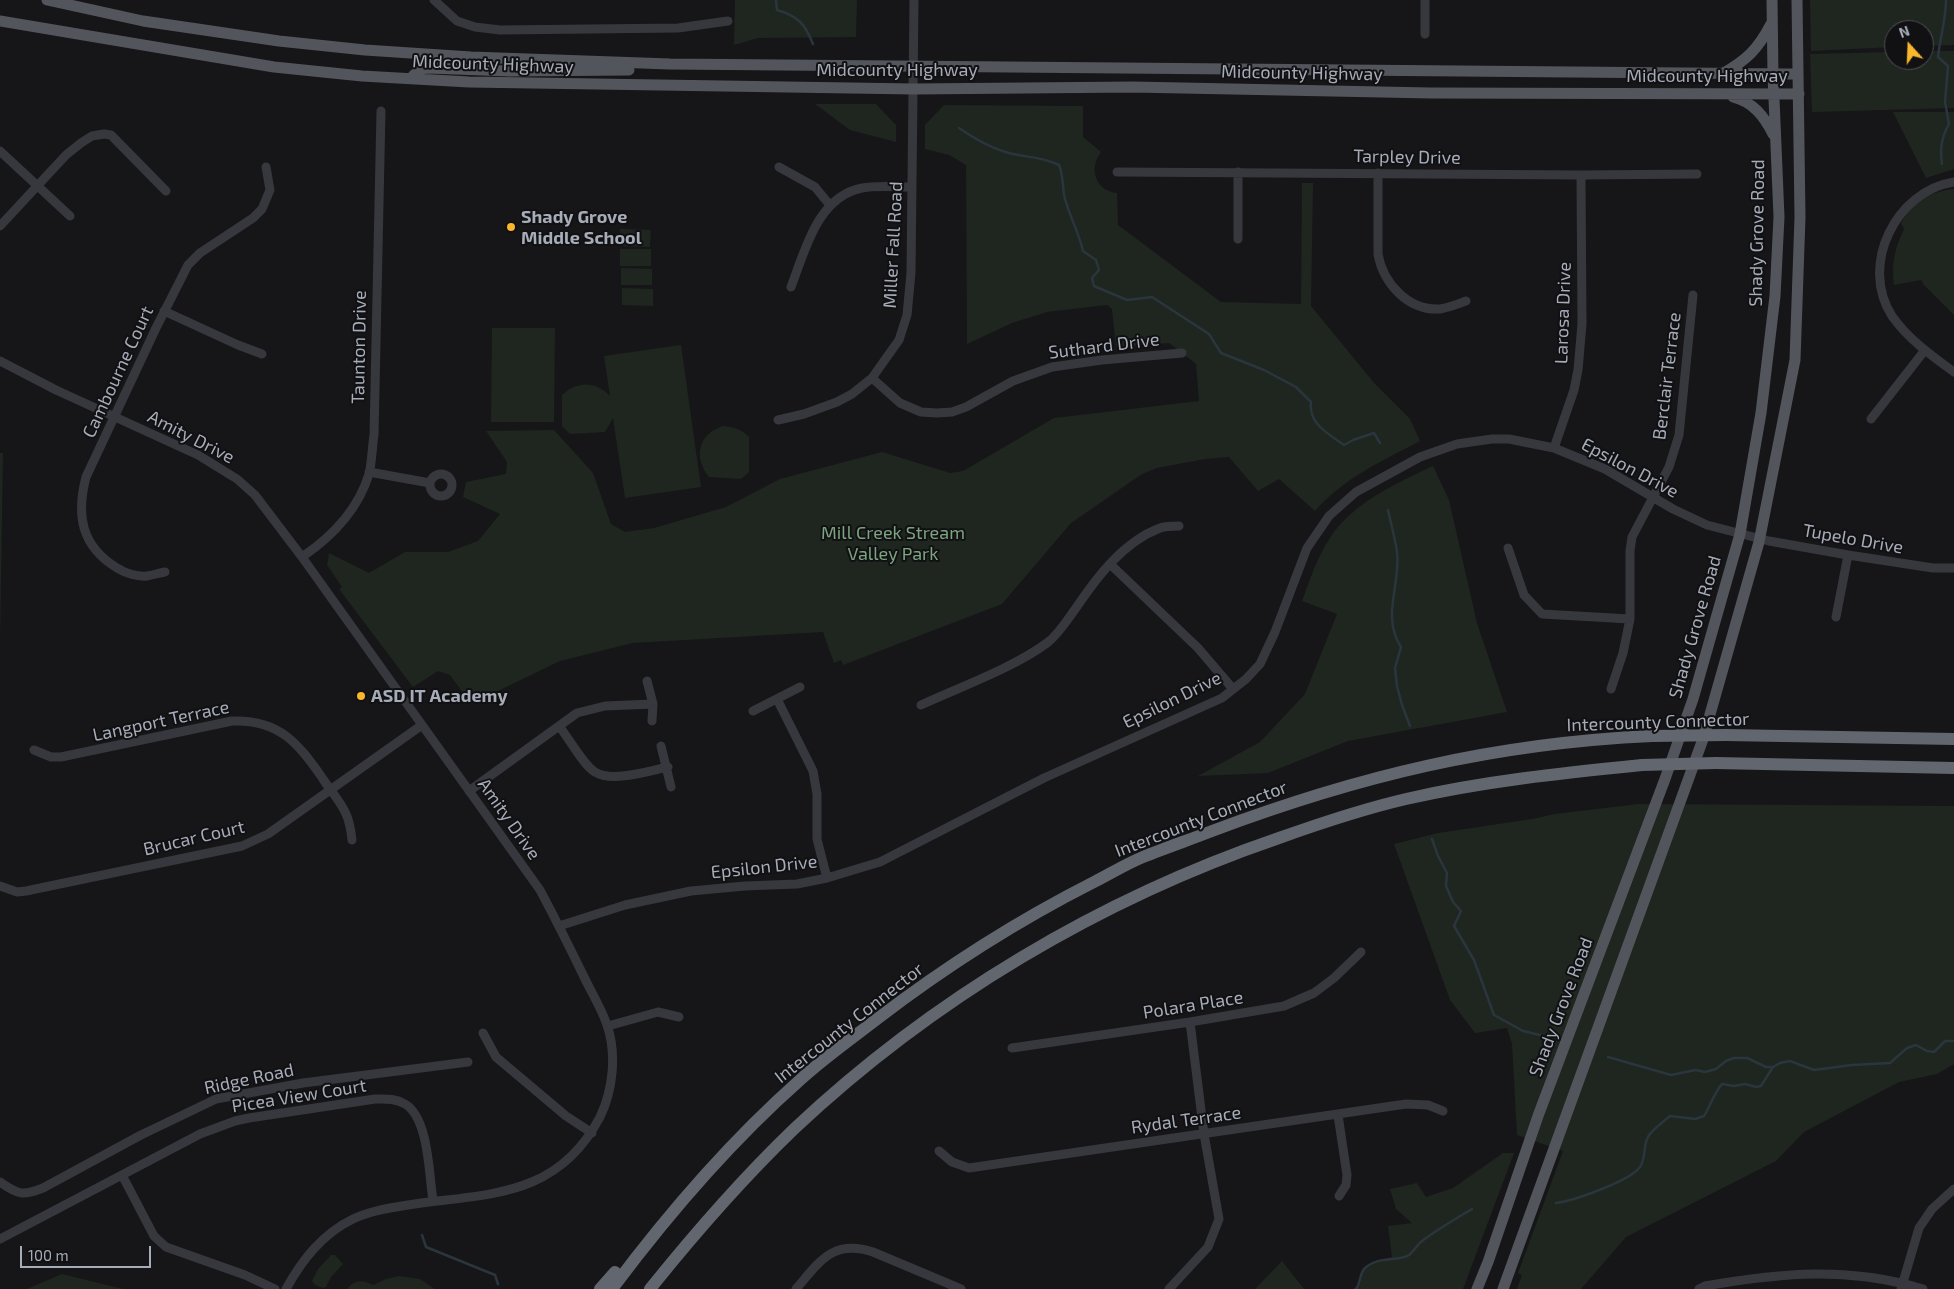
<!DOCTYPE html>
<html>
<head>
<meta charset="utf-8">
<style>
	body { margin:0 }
	#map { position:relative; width:1954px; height:1289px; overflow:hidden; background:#161618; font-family:"Exo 2",sans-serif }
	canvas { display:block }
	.north { position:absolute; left:1884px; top:20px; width:50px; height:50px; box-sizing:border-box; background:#111113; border:1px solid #4d4f55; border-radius:50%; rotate:340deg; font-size:14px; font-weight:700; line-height:20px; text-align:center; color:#a7acb9 }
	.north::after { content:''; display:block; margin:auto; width:18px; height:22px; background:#fab72c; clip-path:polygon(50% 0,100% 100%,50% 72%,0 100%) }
	.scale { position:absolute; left:20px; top:1246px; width:131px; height:22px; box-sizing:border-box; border:2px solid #a7acb9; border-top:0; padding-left:6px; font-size:15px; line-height:18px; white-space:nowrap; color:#a7acb9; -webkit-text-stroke:4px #111113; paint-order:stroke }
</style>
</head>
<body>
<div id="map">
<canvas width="1954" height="1289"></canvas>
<div class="north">N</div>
<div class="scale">100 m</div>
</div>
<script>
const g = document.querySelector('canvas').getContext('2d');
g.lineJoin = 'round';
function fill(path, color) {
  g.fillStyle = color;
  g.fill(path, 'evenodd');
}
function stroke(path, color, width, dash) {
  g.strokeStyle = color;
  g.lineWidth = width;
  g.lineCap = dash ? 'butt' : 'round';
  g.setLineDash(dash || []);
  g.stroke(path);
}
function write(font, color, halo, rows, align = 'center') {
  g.font = font + ' "Exo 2",sans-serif';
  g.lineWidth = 4;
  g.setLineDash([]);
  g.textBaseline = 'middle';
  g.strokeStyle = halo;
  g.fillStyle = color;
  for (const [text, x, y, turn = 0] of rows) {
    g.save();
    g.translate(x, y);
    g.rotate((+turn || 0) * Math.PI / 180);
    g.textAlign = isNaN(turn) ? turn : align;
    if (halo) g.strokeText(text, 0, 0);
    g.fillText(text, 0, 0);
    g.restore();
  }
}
const green = new Path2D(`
	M735,0h122l-1,37 -98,1 -24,7z
	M1810,0h144v45l-30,1v-16h-30v17l-83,4z
	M1924,51h30v57l-142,4 -2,-58 84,-2v8h30z
	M815,104h61l20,21v17l-46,-12z
	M944,105l139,1v31l18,15c-13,17 -5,39 16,41l1,32 103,77 80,2 1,-121h11l-2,123 64,78 35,35 10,22c-38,20 -76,37 -105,70l-36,-32 -21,12 -29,-34 -24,2 -48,9 -15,6 -71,49 -69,81 -159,61 -2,-5 -7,3 -11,-31 -190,11 -73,18 -89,43 -21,-29 -12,-4 -25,16 -74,-98 3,-2 -15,-22 2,-12 40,20 36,-21h43l30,-11 22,-27 -37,-17 3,-15 40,-8 1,-12 -21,-31 68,-1 39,43 18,51 14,8 29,-4 72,-21 54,-28 102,-27 68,21 13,-2 91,-53 145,-17 -3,-37 -27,-21 -53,4 -4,-38 -5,-4 -60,7 -35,11 -45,21 -1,-179 -17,-10 -24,-6v-24z
	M1893,112h61v57l-28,9z
	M1954,189v126l-30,-30 -3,-5 -27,5c-3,-21 1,-38 10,-56l-3,-6c3,-4 5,-10 8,-14 10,-11 31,-19 45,-20z
	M620,229l31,1 -1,17 -30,-1z
	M620,249h31v17h-31z
	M621,268l31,1v16h-31z
	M622,288l31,1v17l-31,-1z
	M492,328h63l-1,94h-63z
	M681,345l20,142 -76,11 -12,-80 -8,14 -35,2 -8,-8v-31c16,-14 33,-14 48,1l-6,-40z
	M723,426c11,1 18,3 26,11v35l-8,7 -32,-2c-16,-20 -11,-43 14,-51z
	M0,453h3l-3,189z
	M1433,466l16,34 28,123 30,89 -159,29 -80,32 -70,3 62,-34 45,-48 32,-80 -35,-13c8,-21 15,-44 28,-63 22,-35 67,-55 103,-72z
	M1638,804l316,2v258l-17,10 -38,8 -95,50 -28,29 -150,76 -45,52h-64l5,-14 -4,-2 45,-122 -46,-16 -5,-91 -5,-16 -32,5 -25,-33 -56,-156 44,-11 94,-14 23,-5z
	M1503,1153h11l-51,136h-110l7,-5c4,-22 12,-22 32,-27l-4,-31 24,-3 -16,-14 -6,-20 27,-6 9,14 27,-9z
	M331,1255h4l8,9 -12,13 -5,10 -3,1 -8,-3 -3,-4 6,-12z
	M1282,1261l22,28h-49z
	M62,1274l61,15h-96z
	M399,1276l21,3 15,10h-88c8,-10 16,-9 26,-4l13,-6z`);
const stream = new Path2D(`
	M776,0l1,10c21,6 28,14 36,34
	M959,128c16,11 31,20 50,25 19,5 31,3 50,12 5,13 3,22 6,34 5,18 14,34 18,52l13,9 3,10 -7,8 2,8 33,14 25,-3 57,37 12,19 43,17 32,17 15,15c-3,22 18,32 33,43l9,-5 21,-7 6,10
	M1942,164c-2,-15 -1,-26 7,-40l-4,-22 3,-36 -10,-9c2,-19 8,-38 8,-57
	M1388,510c3,14 7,28 9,42 4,32 -16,65 4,95l-6,21 2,18 5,19 8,21
	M1432,839l6,17 9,17 -1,13 7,16 8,9 -7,15 20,34 20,55 29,16 17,4
	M1608,1057l63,18 25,-5 9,2 11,-3 10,-8 8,-3h13l19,9h7l7,-4 10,-2 24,9 38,-5 38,-2 17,-15 9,-3 11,6 7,1 11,-11h9
	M1556,1203c17,-2 74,-22 84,-36 6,-9 3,-21 8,-30 2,-5 17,-17 22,-21l25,3 9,-3c5,-8 12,-26 18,-32l12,2 11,-2 11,3 5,-1 12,-19
	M422,1235l4,12 69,28 3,9
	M1356,1289c5,-6 3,-15 9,-21 15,-13 34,-6 44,-13 5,-4 8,-10 13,-14 16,-12 33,-22 50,-32`);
const minor = new Path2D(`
	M434,0l23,21 18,6 25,3 178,-2 50,-7
	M1425,34v-34
	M0,151l70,65
	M779,167l36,20 14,17
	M1117,172l464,3 116,-1
	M1378,173v81c5,29 30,57 62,55 8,-1 18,-5 26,-8
	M1954,182c-58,9 -95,83 -62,134 16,23 40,40 62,56
	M0,226l66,-71 15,-12 11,-7 12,-2 7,1 55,56
	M1238,239v-67
	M791,287c14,-36 26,-90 71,-99 15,-3 34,-1 50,-1
	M164,311l74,34 24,9
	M0,361l56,29 142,65 39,24 18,16 47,62 238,333c16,30 31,60 46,91 7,14 16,29 21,44 10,29 6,65 -7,92 -43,82 -113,76 -192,88 -19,3 -38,6 -55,14 -31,15 -51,41 -67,70
	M872,378l28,25 21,9 16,1 15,-1 14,-5 47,-26 39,-14 50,-7 80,-7
	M1871,419l54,-69
	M778,420l26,-6 33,-12 15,-8 20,-16 27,-38 8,-25 4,-42 3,-273
	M1554,448l20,-58 4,-20 4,-46 -1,-149
	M369,472l61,11
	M430 485a11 11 0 1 1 22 0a11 11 0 1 1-22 0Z
	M1508,548l16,47 18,19 88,5
	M302,557c31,-21 56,-47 67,-83 3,-12 3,-26 5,-39l7,-324
	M1110,564l88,84 35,41
	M165,572c-6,1 -12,3 -18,4 -10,1 -22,-3 -30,-8 -36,-22 -41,-53 -31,-91l70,-149 32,-63 12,-12 53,-35 9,-9 8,-19 -4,-23
	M1836,617l12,-62
	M647,681l6,23 -1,17
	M1611,689l12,-36 7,-34v-68l2,-14 37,-70 10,-32 14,-140
	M777,699l36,72 4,23v45l10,39
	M921,705c39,-18 92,-37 126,-62 12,-9 20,-23 29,-35 21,-31 47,-66 84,-80 5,-2 13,-2 19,-2
	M753,711l47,-24
	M559,726c9,11 25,40 36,46 17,11 53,-1 73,-5
	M661,746l10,41
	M34,750l17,7h10l171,-36c47,-2 66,22 91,58 7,11 18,23 23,35 4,8 5,17 6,26
	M469,791l108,-78 28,-7 48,-2
	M0,886l17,6 9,-1 216,-45 26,-12 154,-109
	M559,926l66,-21 66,-14 54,-5 52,-2 30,-6 53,-16 164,-84 178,-80 24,-19 14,-15 15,-32 32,-84 22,-32 27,-24 64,-35 37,-13 35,-5h17l45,9 51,21 68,40 34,16 62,16 79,14 85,13h21
	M608,1026l50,-14 21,5
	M483,1033l13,24 70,59 26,17
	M1012,1048l178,-26 94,-16 30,-13 20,-15 27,-26
	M1338,1115l9,60 -1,10 -7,11
	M939,1151l13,11 17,6 437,-64 22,1 15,6
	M122,1175l32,61 12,11 79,28 30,14
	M0,1182c18,13 23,14 43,6l98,-53 75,-36 87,-16 165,-21
	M0,1239l200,-105 35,-13 14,-3 126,-19c10,0 20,-1 30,5 24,14 24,72 28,97
	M796,1289c24,-28 37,-50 77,-37l88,37
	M1169,1289l39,-42 11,-28 -15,-85 -14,-112
	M1699,1289l6,-3c75,-13 144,-20 218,3
	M1901,1289l18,-61 13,-19 22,-20`);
const major = new Path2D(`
	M47,0l96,21 136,20 86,9 106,7 199,7 1128,10
	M0,21l274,46 88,9 107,6 445,7 219,-2 298,6 368,1
	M1722,74c25,-14 36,-25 49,-50
	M413,79v-3l8,-7 7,-1 82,3 119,-1
	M1733,97c20,5 31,19 40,37
	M1477,1289l11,-27 50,-146 127,-337 28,-80 47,-165 21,-121 14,-117 4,-79 -6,-142 -1,-75
	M1503,1289l200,-550 56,-197 36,-182 5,-143 -3,-217`);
const highway = new Path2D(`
	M1726,735l228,4
	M1716,763l238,5
	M600,1289l15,-17
	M612,1289c56,-75 118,-147 188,-209 24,-22 51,-41 77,-61 68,-52 140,-98 217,-137 16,-8 32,-18 49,-25 22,-9 46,-17 69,-26 146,-55 284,-88 440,-95
	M650,1289c45,-56 92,-110 144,-160 138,-130 306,-230 485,-291 42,-15 84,-29 127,-39 78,-18 157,-26 236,-34`);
const highwayBridge = new Path2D(`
	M1652,736l74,-1
	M1642,765l74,-2`);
const markers = [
	[511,227,5,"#fab72c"],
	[361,696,5,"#fab72c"]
];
const streetNames = [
	["Midcounty Highway",493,64,2],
	["Midcounty Highway",897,70],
	["Midcounty Highway",1302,73,1],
	["Midcounty Highway",1707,76],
	["Tarpley Drive",1407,157,1],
	["Shady Grove Road",1757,233,-89],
	["Miller Fall Road",893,245,-87],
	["Larosa Drive",1563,313,-88],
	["Suthard Drive",1104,346,-7],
	["Taunton Drive",359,347,-89],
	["Cambourne Court",118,372,-65],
	["Berclair Terrace",1667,376,-83],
	["Amity Drive",191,437,27],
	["Epsilon Drive",1630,468,28],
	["Tupelo Drive",1853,539,10],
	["Shady Grove Road",1695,627,-74],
	["Epsilon Drive",1172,700,-26],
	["Langport Terrace",161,721,-12],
	["Intercounty Connector",1658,722,-2],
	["Amity Drive",509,819,55],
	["Intercounty Connector",1201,819,-21],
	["Brucar Court",194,838,-13],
	["Epsilon Drive",764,867,-6],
	["Polara Place",1193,1005,-9],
	["Shady Grove Road",1561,1007,-69],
	["Intercounty Connector",849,1023,-38],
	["Ridge Road",249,1079,-12],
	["Picea View Court",299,1096,-9],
	["Rydal Terrace",1186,1120,-8]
];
const poiNames = [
	["Shady Grove",521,217],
	["Middle School",521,238],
	["ASD IT Academy",371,696]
];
const parkNames = [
	["Mill Creek Stream",893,533],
	["Valley Park",893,554]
];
fill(green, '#1e261f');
stroke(stream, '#2b353d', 2.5);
stroke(minor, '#37383d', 9);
stroke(major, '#53555c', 11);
stroke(highway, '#62666e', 12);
stroke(highwayBridge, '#62666e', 12);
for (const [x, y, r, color] of markers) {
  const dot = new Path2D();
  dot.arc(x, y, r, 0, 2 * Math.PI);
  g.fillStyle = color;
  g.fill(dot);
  stroke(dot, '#111113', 2);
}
write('18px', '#a7acb9', '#111113', streetNames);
write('bold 18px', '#a7acb9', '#111113', poiNames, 'left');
write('18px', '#7da480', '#111113', parkNames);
</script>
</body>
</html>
